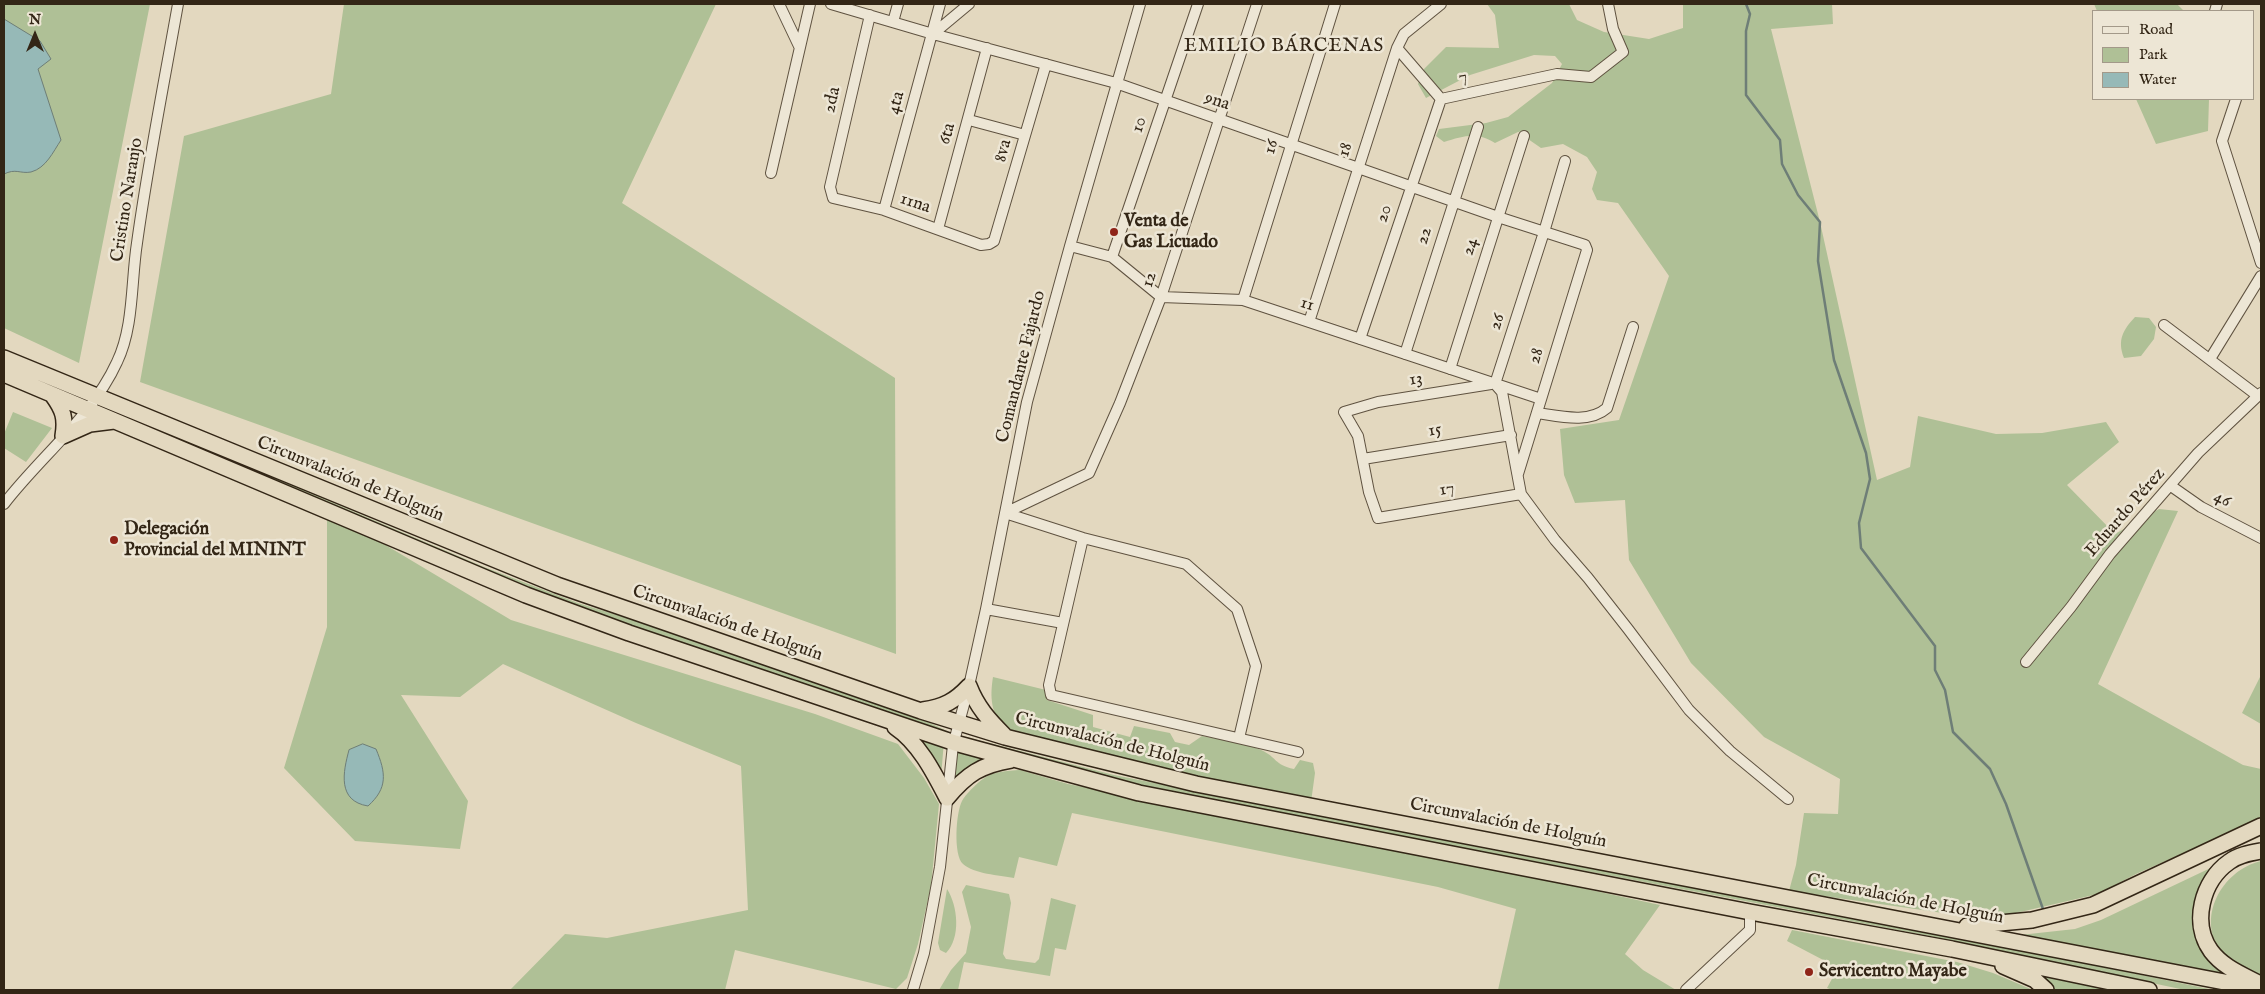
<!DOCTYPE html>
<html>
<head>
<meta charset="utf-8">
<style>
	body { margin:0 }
	#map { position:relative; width:2265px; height:994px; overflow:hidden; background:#e3d8bf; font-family:"IM FELL English",serif }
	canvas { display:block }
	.frame { position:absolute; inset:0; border:5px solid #332616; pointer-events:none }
	.legend { position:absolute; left:2092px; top:10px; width:162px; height:90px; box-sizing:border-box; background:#ede6d5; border:1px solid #a39989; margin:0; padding:6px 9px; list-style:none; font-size:15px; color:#332616 }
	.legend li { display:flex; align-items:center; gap:10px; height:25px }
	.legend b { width:25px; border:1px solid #a39989 }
	.north { position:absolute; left:10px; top:10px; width:50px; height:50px; -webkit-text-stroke:4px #ede6d5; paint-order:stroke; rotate:0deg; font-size:14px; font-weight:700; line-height:20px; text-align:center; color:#332616 }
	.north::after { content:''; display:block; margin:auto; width:18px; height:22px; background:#332616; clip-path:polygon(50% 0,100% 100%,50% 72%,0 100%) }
</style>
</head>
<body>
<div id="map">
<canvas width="2265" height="994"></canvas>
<div class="frame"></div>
<ul class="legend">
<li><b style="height:6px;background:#ede6d5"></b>Road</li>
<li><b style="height:14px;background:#afc096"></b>Park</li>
<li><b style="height:14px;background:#96b9b7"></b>Water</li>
</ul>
<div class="north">N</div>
</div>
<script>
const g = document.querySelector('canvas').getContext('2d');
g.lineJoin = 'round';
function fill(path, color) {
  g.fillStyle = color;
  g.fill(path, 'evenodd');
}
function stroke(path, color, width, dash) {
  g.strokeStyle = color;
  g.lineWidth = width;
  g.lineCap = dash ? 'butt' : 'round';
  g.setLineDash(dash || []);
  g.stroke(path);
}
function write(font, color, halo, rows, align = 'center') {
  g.font = font + ' "IM FELL English",serif';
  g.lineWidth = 5;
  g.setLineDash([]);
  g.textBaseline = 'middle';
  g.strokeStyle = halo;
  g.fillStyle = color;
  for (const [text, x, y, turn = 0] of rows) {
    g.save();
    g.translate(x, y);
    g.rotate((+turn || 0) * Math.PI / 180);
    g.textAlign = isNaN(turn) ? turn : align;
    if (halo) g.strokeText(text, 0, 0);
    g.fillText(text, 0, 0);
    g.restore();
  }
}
const green = new Path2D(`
	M4,4h146l-71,359 -75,-35z
	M344,4h372l-94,199 273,175 1,276 -756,-272 44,-246 147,-42z
	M1487,4h82l8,16 27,12 45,7 34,-11v-24h149l1,20 -62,5 49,193 57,258 33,-13 8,-51 78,18 46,-1 64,-11 13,20 -52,43 48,49 44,-25 19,2 -80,173 145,81 18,4v50l-125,55 -38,20 -82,19 -38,5 -189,-27 7,-26 8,-52 34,1 2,-35 -76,-42 -73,-74 -62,-103 -4,-60 -50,3 -11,-28 -4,-46 59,-9 50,-144 -51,-73 -21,-3 -5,-11 5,-17 -10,-15 -24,-13 -22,4 -13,-9 -1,-8 -9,1 -23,11c-18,-12 -32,-7 -51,-1l-8,-6 3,-7 47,-6 22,-6 44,-34 10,-19 -7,-8 -21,-1 -64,20 -44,23 -8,-14 6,-15 22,-22 53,1 -4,-33z
	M2094,4h83l7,7h-87z
	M2136,99h73l-1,32 -52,13z
	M2135,317l14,1 7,9 -2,12 -13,17 -17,2c-7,-18 -1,-28 11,-41z
	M13,412l39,16 -26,34 -22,-14v-14z
	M124,414l360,153 94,36 68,21 284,99 17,8 -5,3 -184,-63 -94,-35 -89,-27 -455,-194z
	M327,510l184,110 304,94 83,30 26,34 15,26 -8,82 -13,58 -11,34 -11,11 -161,-39 -10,40h-215l55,-56 42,4 141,-28 -7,-144 -105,-43 -133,-59 -43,33 -59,-2 67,106 -8,48 -105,-8 -71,-73 43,-141z
	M2261,675v49l-19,-11z
	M993,677l53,13 1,10 46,15v12l37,10 4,-11 36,7 5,9 14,3 13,-9c19,4 41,6 59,14 16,7 13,15 33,19l6,-9 13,3 2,10 -4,29c-67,-15 -134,-29 -202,-43 -23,-5 -84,-16 -102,-30 -17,-14 -17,-33 -14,-52z
	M916,734l28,7 -3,36z
	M966,737l148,38 450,89 88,14 300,58 262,54h-29l-255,-54 -725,-137 -75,-16 -165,-43z
	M956,750l30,7 -34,23z
	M1020,770l48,14 380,75 212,46 -35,49 18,16 33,20h-178l18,-81 -78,-22 -366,-74 -15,53 -38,-9 -5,21c-15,-3 -40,-4 -51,-14 -10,-9 -7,-52 -1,-63 3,-6 15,-18 21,-22 10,-8 24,-8 37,-9z
	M2261,844v6l-32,11 -30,51 24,60 10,9 -213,-46 55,-6 26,-9z
	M2261,861v121c-11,-8 -28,-16 -38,-27 -29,-36 -1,-85 38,-94z
	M966,885l43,9 2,9 -8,51 3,5 29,4 4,-4 12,-61 25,7 -10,45 -11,-2 -5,28 -86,-14 -6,28h-19l12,-20 15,-17 5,-26 -9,-35z
	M947,889c11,17 14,49 -1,64l-6,-3 -2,-7z
	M1792,930l165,32 36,11 40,17h-201l-5,-2 6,-11 -6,-15 -40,-21z
	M2023,968l105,22h-73z`);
const water = new Path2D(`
	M4,19l36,22 11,18 -13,10 23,71c-8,12 -15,28 -30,32 -11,2 -15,-4 -27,2z
	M363,744l13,5c10,24 12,39 -8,57 -31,-5 -25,-34 -19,-56z`);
const stream = new Path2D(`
	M1746,4l4,10 -4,17v64l34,45 2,24 16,31 22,27 -2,39 16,99 32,93 4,26 -11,44 2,25 74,98v24l10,20 8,42 37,37 16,35 37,105`);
const minor = new Path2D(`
	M779,4l20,42
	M831,4l102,30 183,49 382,134 87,28 2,5 -69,224
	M2215,11l2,-7
	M870,15l-40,172 3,11 51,12 97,35 8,-1 5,-3 52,-177
	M893,22l5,-18
	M933,34l36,-30
	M1397,48l44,51
	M1441,99l116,-25 34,3 32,-25 -10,-23 -5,-25
	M2236,99l-14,42 39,122
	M969,120l56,15
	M771,173l39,-169
	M884,210l56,-206
	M938,229l49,-181
	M1070,246l42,11 49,40 82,3 298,99
	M1112,257l86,-253
	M1243,300l92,-296
	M1309,322l88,-274 7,-14 37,-30
	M2164,325l94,71
	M1360,339l81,-240
	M1405,354l73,-227
	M2210,359l51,-83
	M1450,369l74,-233
	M1491,384l-113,18 -34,10 14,24 11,56 9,26 143,-24
	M1495,384l7,8 19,102 34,46 33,38 40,51 61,81 41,41 58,48
	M1495,384l49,-152 21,-71
	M1537,413c22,3 52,11 70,-5l26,-81
	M1363,459l148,-24
	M2171,486l30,21 60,31
	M4,504c36,-47 88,-87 113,-142 17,-35 14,-81 20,-119 11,-80 27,-160 41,-239
	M1005,513l84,-40 31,-70 41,-106 96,-293
	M1005,513l78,25 103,26 51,45 19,57 -17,72
	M1083,538l-34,147 2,10 247,57
	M986,609l77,14
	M2026,662l45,-55 39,-53 88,-101 63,-60
	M913,990l11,-37 16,-86 13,-122 16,-59 17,-77 41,-207 43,-156 70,-242
	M1686,990l64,-60v-18`);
const highway = new Path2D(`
	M4,358l553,227 364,126 84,26 191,47 1065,205
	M4,374l522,221 103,38 326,110 184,50 611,119 202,37 197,41
	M53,396c10,14 13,22 10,40
	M63,436l27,-12 24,-3
	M923,710c21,-3 32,-9 46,-24 8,21 20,34 35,49
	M895,727c24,16 39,46 52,71 20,-24 34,-33 64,-38
	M1967,926l65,-6 61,-15 168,-79
	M2003,966l32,14 11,10
	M2258,983c-17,-9 -35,-16 -47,-32 -20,-28 -9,-70 18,-89 9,-7 21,-9 32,-11`);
const markers = [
	[1114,232,5,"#8f2418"],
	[114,540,5,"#8f2418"],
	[1809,972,5,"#8f2418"]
];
const streetNames = [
	["7",1463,78,-12],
	["2da",833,100,-77],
	["9na",1217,102,19],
	["4ta",897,103,-74],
	["10",1140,125,-71],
	["6ta",948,134,-74],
	["16",1272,147,-73],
	["18",1346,150,-72],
	["8va",1004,151,-74],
	["Cristino Naranjo",128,200,-81],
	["11na",915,204,19],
	["20",1385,214,-72],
	["22",1425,236,-72],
	["24",1471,247,-72],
	["12",1150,280,-72],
	["11",1307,305,18],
	["26",1498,322,-72],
	["28",1537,356,-73],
	["Comandante Fajardo",1022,367,-76],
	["13",1416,380,-9],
	["15",1435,431,-9],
	["Circunvalación de Holguín",350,480,22],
	["17",1447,490,-10],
	["46",2222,500,28],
	["Eduardo Pérez",2126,513,-49],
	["Circunvalación de Holguín",727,624,19],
	["Circunvalación de Holguín",1112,743,14],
	["Circunvalación de Holguín",1508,824,11],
	["Circunvalación de Holguín",1905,900,11]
];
const poiNames = [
	["Venta de",1124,222],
	["Gas Licuado",1124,243],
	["Delegación",124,530],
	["Provincial del MININT",124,551],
	["Servicentro Mayabe",1819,972]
];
const neighbourhoodNames = [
	["EMILIO BÁRCENAS",1284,47]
];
fill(green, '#afc096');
fill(water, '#96b9b7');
stroke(water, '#6e7e77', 1);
stroke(stream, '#6e7e77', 2.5);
stroke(minor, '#5f5240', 12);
stroke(highway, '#332616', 18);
stroke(minor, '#ede6d5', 10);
stroke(highway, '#e3d8bf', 15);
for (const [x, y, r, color] of markers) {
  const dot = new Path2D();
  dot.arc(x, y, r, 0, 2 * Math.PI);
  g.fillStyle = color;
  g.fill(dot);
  stroke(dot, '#ede6d5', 2);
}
write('18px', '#332616', '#ede6d5', streetNames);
write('bold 18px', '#332616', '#ede6d5', poiNames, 'left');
g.letterSpacing = '1px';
write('19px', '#332616', '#ede6d5', neighbourhoodNames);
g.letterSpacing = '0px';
</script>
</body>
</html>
